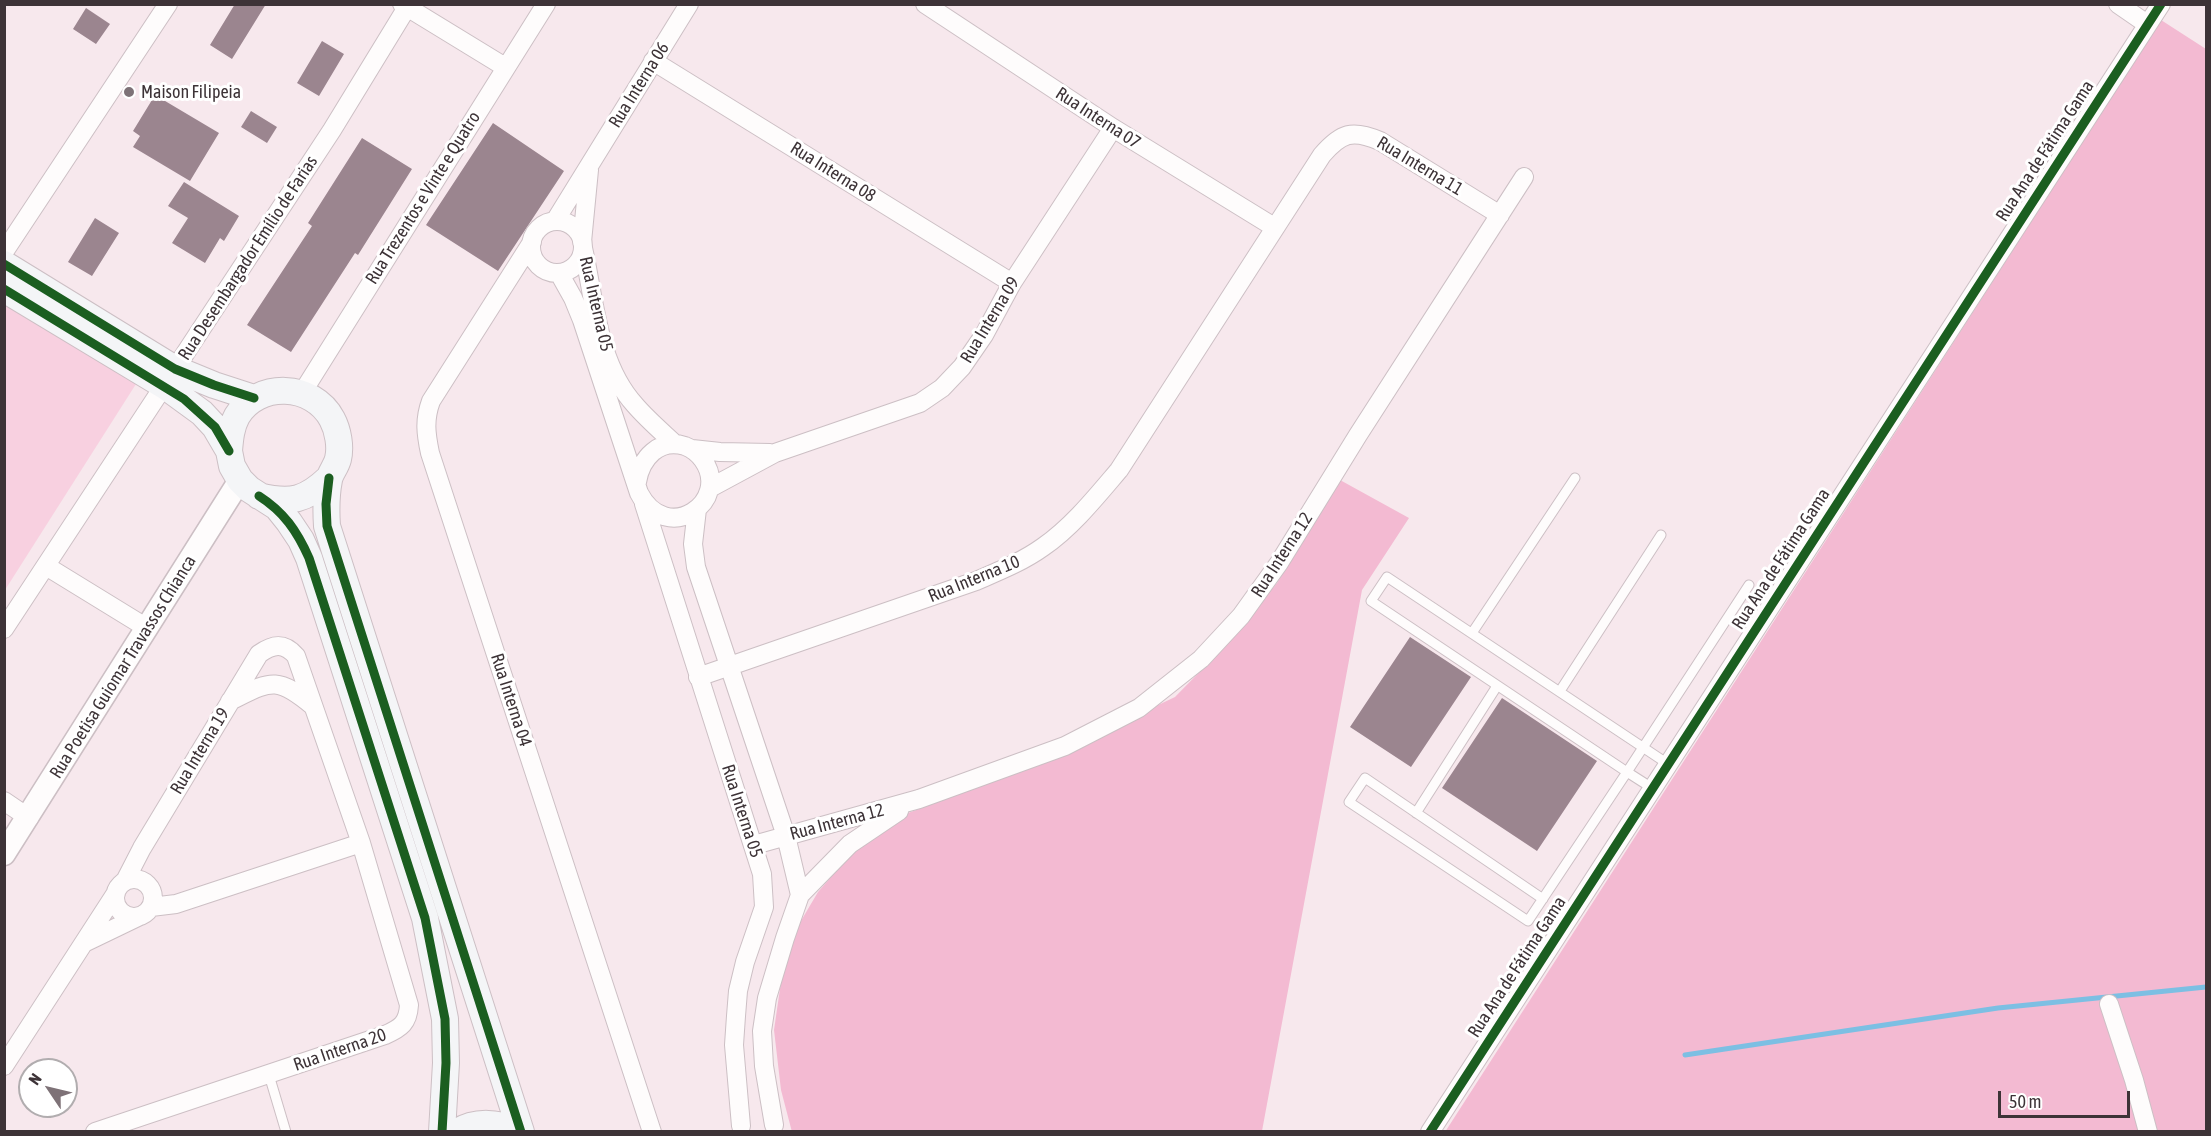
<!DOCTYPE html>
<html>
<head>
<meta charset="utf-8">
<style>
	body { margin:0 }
	#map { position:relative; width:2211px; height:1136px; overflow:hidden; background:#f7e8ed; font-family:"Asap Condensed",sans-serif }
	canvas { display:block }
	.frame { position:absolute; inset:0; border:6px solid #3d3337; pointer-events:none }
	.north { position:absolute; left:18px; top:1058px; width:60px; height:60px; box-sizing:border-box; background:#fff; border:2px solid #b1adaf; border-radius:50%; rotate:305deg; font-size:16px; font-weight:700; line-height:24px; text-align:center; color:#3d3337 }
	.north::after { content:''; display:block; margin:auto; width:21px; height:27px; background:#7e7277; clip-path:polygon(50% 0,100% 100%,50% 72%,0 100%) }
	.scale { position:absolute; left:1998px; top:1091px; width:132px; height:27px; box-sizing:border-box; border:3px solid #3d3337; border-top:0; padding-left:8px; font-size:18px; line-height:21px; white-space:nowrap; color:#3d3337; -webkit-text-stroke:4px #fff; paint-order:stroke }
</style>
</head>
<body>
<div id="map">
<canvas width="2211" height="1136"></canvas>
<div class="frame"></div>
<div class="north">N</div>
<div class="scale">50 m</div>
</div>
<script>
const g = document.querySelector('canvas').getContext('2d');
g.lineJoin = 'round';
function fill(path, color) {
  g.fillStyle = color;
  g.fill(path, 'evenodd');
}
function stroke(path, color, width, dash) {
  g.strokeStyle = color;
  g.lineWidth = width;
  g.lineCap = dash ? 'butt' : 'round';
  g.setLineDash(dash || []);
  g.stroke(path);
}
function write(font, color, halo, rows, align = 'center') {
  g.font = font + ' "Asap Condensed",sans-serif';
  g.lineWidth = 6;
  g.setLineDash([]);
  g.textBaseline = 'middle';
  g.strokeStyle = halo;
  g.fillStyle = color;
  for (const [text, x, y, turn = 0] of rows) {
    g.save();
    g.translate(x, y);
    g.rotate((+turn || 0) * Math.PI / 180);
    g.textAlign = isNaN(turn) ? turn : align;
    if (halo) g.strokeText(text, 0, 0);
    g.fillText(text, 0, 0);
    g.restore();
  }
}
const green = new Path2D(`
	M5,304l131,80 -131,206z`);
const forest = new Path2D(`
	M2161,20l45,29v1082l-761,1z
	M1340,480l69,38 -47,72 -100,541 -470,1 -11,-42 -7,-60 8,-55 13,-44 23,-39 40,-46 39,-29 112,-41 166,-79 52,-53 50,-61z`);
const stream = new Path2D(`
	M1685,1055l313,-47 208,-21`);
const building = new Path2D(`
	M235,4h31l-34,55 -22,-14z
	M86,8l24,16 -14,20 -23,-15z
	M322,41l22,13 -25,42 -22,-13z
	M155,95l64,38 -29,48 -57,-34 7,-11 -7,-5z
	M251,111l26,16 -10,16 -26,-16z
	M493,123l71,48 -66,100 -72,-46z
	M362,138l50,31 -54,86 -3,-2 -64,99 -44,-27 65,-99 -4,-3z
	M184,182l55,34 -15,25 -4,-3 -15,25 -33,-20 16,-25 -20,-12z
	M95,218l24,15 -27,43 -24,-14z
	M1410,637l61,40 -60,90 -61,-40z
	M1502,698l95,63 -60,90 -95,-63z`);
const service = new Path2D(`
	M1472,633l103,-155
	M1560,691l101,-156
	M1652,788l-25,-16 122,-187
	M1416,813l81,-127
	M1543,899l-178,-121 -16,24 179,119 99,-149 -256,-171 16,-24 281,187
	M269,1075l17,57`);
const minor = new Path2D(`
	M402,4l103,63
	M925,4l188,124 161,99
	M2118,4l29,20
	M653,61l359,222
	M555,221l134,-217
	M531 247a26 26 0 1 1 52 0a26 26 0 1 1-52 0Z
	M532,242l-101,159c-7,19 -5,33 -1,52l222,679
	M582,242l7,-72
	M583,248c12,53 14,115 52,157 12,14 26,26 40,39
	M4,252l164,-248
	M559,273l14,25 9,22 57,173c28,54 93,8 64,-33 -5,-7 -10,-11 -18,-14 -26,-8 -44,12 -48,36
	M302,393l244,-389
	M692,449l28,3 50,1
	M710,488l65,-35 145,-50 22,-15 20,-21 22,-32 28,-52 101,-155
	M644,504l118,370 2,33 -19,55 -7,29 -2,25 -2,29 7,81
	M697,509l-4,35 3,23 90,269 14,59 -15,43 -18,60 -5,33 2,35 10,59
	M46,566l101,62
	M4,629l328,-499 77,-126
	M698,677l278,-96c23,-10 46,-19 67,-34 29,-20 53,-50 76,-77l203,-315c19,-22 30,-26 58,-14l120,74
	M230,701c41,-20 46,-26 83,5
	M4,801l25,17
	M754,845l165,-46 146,-53 74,-38 62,-49 40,-43 38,-53 79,-128 166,-258
	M115 898a19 19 0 1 1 38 0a19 19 0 1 1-38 0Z
	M800,895l50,-51 49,-33
	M151,907l25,-3 185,-61
	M84,943l56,-27
	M2109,1004l25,76 14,52
	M4,1066l112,-173
	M95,1132l290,-97c16,-7 23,-12 24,-30l-48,-162 -65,-187c-12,-14 -23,-12 -37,-2l-117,194 -17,33
	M1430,1132l731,-1128`);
const tertiary = new Path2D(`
	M4,854l236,-374`);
const secondary = new Path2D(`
	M4,264l171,105 39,16 40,13
	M4,289l161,97 37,27 13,14 14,24 3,15 8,14 9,9 28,18 12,15 12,18 8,18 116,360 20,101 1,44 -4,69
	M229,451c1,-12 2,-24 8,-35 21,-35 76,-33 95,3 6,11 9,28 6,40 -2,8 -8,14 -9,21 -3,15 -3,31 -2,46l194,606
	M259,496c32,8 47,4 70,-18
	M457,1132c21,-13 41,-8 63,-2`);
const cycleway = new Path2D(`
	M4,264l171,105 39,16 40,13
	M4,289l180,110 31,28 14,24
	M329,478l-3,26 1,22 194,606
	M259,496c25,16 38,35 50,62l116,360 20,101 1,44 -4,69
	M1430,1132l731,-1128`);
const markers = [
	[129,92,6,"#7e7277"]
];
const streetNames = [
	["Rua Interna 06",639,85,-58],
	["Rua Interna 07",1098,118,33],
	["Rua Ana de Fátima Gama",2045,151,-57],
	["Rua Interna 11",1420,166,31],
	["Rua Interna 08",833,172,32],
	["Rua Trezentos e Vinte e Quatro",423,198,-58],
	["Rua Desembargador Emílio de Farias",248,258,-57],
	["Rua Interna 05",596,304,77],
	["Rua Interna 09",990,320,-59],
	["Rua Interna 12",1282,555,-57],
	["Rua Ana de Fátima Gama",1781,559,-57],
	["Rua Interna 10",974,579,-22],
	["Rua Poetisa Guiomar Travassos Chianca",123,667,-58],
	["Rua Interna 04",511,700,72],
	["Rua Interna 19",200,751,-59],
	["Rua Interna 05",742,811,72],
	["Rua Interna 12",837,822,-15],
	["Rua Ana de Fátima Gama",1517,967,-57],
	["Rua Interna 20",340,1050,-19]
];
const poiNames = [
	["Maison Filipeia",141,92]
];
fill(green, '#f8d0e0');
fill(forest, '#f3bad2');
stroke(stream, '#7cbfe3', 5);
fill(building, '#9b858f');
stroke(service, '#ccbfc4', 11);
stroke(minor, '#ccbfc4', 20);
stroke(tertiary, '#ccbfc4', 25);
stroke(secondary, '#ccbfc4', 28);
stroke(service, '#fefcfc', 9);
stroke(minor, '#fefcfc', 18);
stroke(tertiary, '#fefcfc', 22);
stroke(secondary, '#f4f5f7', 26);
stroke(cycleway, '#1b5e20', 9);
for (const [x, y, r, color] of markers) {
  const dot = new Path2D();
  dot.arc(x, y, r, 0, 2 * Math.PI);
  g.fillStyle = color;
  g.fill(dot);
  stroke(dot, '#fff', 2);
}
write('18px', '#3d3337', '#fff', streetNames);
write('18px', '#3d3337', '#fff', poiNames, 'left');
</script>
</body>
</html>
